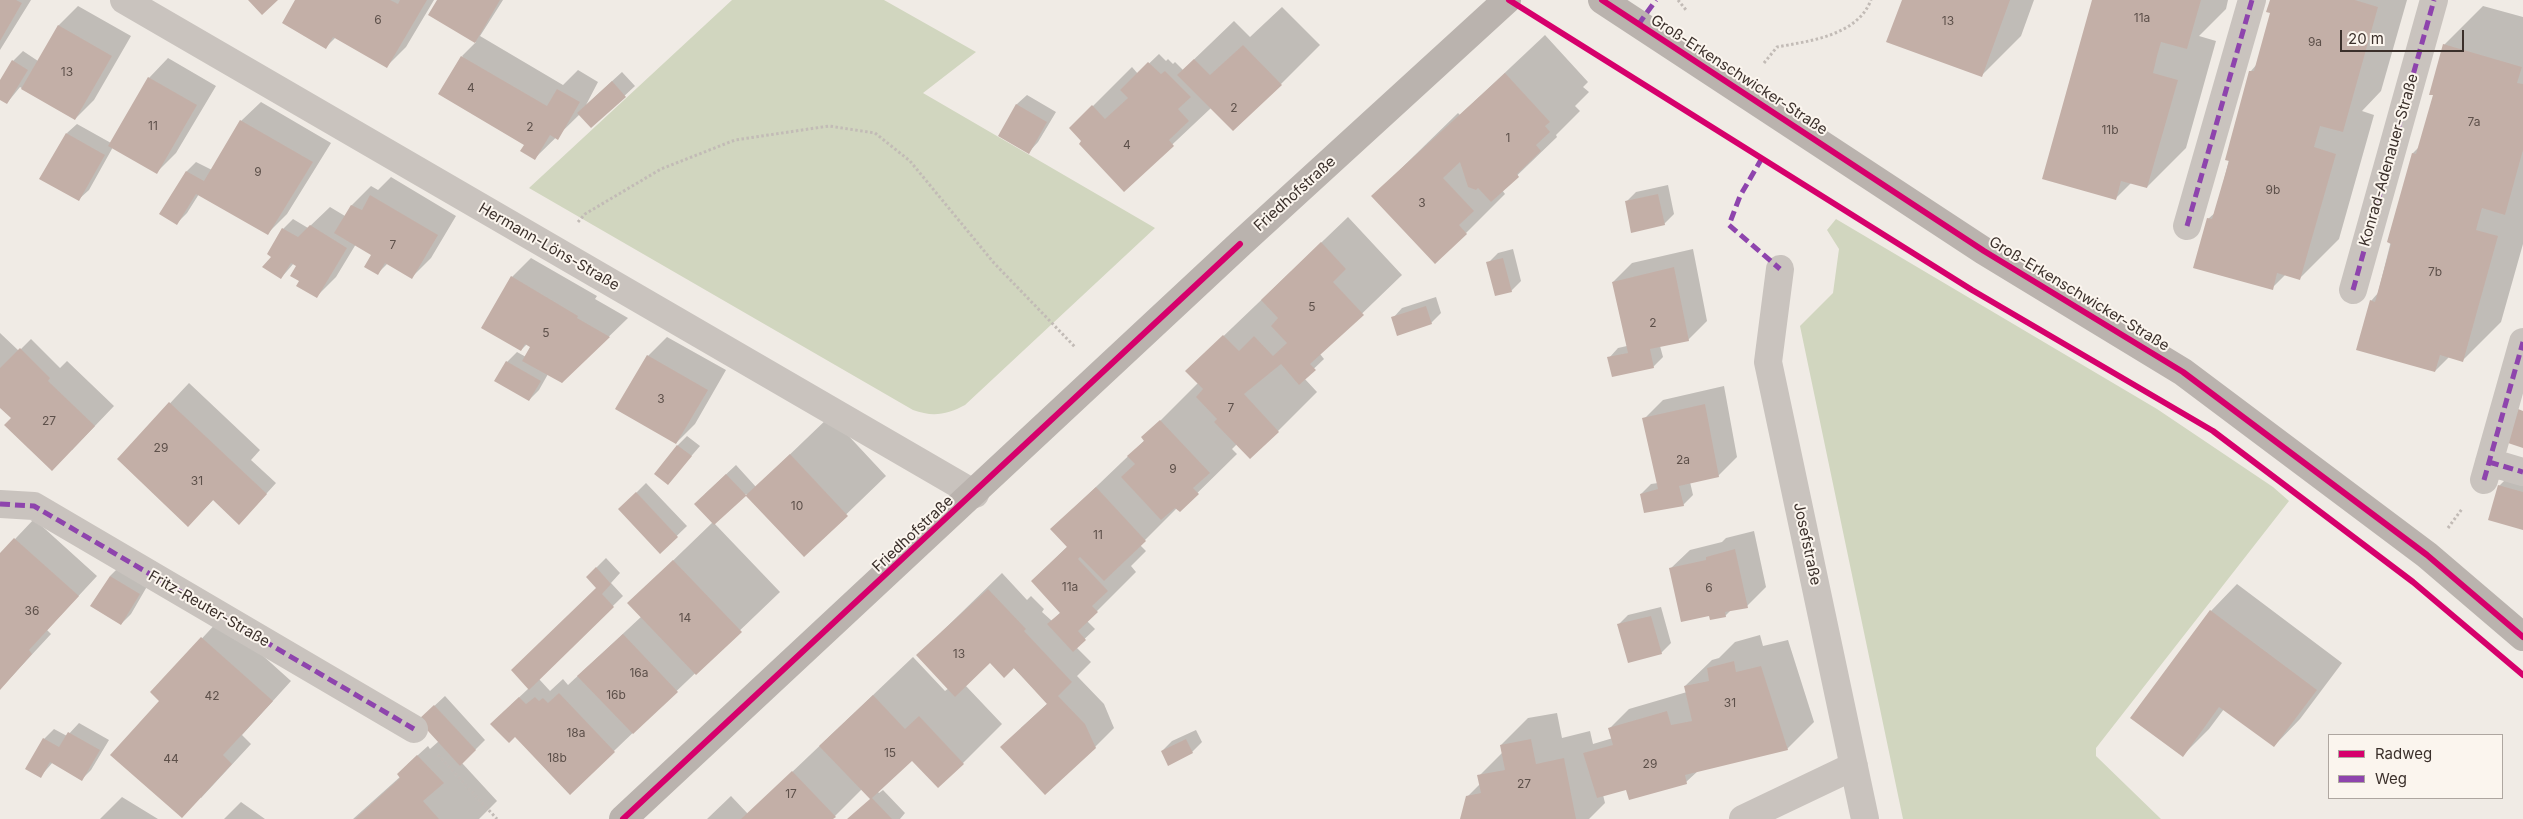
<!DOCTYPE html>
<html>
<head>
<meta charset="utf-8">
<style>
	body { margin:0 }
	#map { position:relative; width:2523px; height:819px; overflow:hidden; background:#f0ebe5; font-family:Inter,sans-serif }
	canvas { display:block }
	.legend { position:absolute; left:2328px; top:734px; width:175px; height:65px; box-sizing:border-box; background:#fbf5ee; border:1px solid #aea6a0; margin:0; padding:6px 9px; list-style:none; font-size:15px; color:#3b302b }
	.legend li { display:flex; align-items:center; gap:10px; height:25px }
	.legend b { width:25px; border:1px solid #aea6a0 }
	.scale { position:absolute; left:2340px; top:30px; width:124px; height:22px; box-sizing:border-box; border:2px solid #3b302b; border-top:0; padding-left:6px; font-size:15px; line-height:18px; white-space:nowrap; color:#3b302b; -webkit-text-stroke:4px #fbf5ee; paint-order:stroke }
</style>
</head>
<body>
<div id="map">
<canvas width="2523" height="819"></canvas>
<ul class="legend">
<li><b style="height:6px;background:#d6006c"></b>Radweg</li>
<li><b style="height:6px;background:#8e44ad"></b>Weg</li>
</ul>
<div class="scale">20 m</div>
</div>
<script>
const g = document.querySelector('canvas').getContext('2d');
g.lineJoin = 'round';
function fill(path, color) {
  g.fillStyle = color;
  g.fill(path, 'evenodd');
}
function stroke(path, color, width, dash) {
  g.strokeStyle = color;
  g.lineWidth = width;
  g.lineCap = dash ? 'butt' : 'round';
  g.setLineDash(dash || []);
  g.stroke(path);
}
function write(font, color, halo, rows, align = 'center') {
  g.font = font + ' Inter,sans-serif';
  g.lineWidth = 4;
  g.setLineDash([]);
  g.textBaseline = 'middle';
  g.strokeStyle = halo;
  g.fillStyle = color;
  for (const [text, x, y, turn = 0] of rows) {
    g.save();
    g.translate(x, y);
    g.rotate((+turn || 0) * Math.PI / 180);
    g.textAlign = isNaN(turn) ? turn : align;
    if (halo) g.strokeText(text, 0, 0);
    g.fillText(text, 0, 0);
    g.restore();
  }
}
const green = new Path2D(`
	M732,0h152l92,52 -53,41 232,135 -190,177c-18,10 -33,12 -52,5l-384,-222z
	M1836,219l321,190 116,78 16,14 -193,247v8l65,63h-258l-103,-493 33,-33 6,-44 -12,-19z`);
const shadow = new Path2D(`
	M0,0h31l-31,50z
	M297,0h137l-28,47 -19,19 -51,-29 -10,10z
	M438,0h65l-23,36 83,49 15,-15 20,12 -12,23 36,-33 13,14 -44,41 -11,-13 -45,44 -73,-102 14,-14 -46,-27z
	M1903,0h131l-13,36 -39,39z
	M2093,0h135l-2,9 -27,27 17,5 -30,107 -39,39 -15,-5 -17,17z
	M2271,0h136l-26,91 -19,20 12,4 -35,124 -39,39 -14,-4 -14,14 -64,-69 8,-7 35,-141 6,-7 15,-52z
	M78,6l53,30 -37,64 -19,19 -55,-32 -13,16 -7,-5v-16l13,-21 10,-10 15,10 21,-36z
	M2483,6l40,11v227l-22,78 -39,39 -13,-4 -14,14 -64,-70 7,-8 35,-140 7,-7 14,-52 10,-49z
	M1282,7l38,38 -39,39 -70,24 -87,82 -53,-62 61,-61 6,7 21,-20 7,7 2,-2 5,5 2,-2 8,8 51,-49 16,16z
	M1545,35l43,47 -5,5 6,5 -14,14 5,5 -24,24 1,2 -55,53 3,4 -39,39 -93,-37 85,-83 2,2z
	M168,58l48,28 -40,67 -19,19 -44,-25 -24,43 -10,9 -12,-66 10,-9 34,19 38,-65z
	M1027,95l29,17 -18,30 -9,10 -29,-17 17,-31z
	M261,102l70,41 -44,71 -19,19 -69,-39 -12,19 -10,10 10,-52 9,-9 16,8 29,-49z
	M391,177l65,39 -25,42 -19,19 -24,-14 -10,10 -5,-19 -17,-10 -20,33 -19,19 -17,-15 -2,-15 -4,-3 -13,15 -8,-21 10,-28 10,-10 15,9 22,-21 15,9 7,-11 19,-19 7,4z
	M1668,185l6,29 -10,10 -38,-22 10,-10z
	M1348,217l54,58 -82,79 4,5 -20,19 13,14 -39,39 -41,13 -5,5 5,5 -57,56 -3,-2 -37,37 6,6 -15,15 5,6 -49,49 8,8 -19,18 15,15 -14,14 27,28 10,24 -19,19 -74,-19 27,-25 -49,-50 -34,32 37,39 -39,39 -51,-4 -35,32 2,2 4,-3 22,23 -5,6h-51l23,-20 -10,-10 -30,30h-125l24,-23 17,18 165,-157 32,34 4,-3 -31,-33 84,-82 25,27 4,-4 13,13 -2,3 10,9 9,-9 -29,-31 36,-35 -16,-17 93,-89 -2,-2 55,-55 -11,-12z
	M1513,249l8,32 -10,10 -23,-28 10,-10z
	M1693,249l14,72 -19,19 -28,6 3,11 -10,10 -44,-9 9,-10 9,-2 -14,-64 19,-19z
	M531,258l66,38 -2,3 33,19 -66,64 -14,-8 -9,16 -10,10 -22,-38 10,-10 9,5 6,-10 -5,-3 -6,6 -9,-73z
	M1436,297l5,16 -10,10 -38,-5 9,-10z
	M0,333l19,18 12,-12 29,29 7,-7 47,45 -42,44 -53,-39 -19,-5z
	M667,337l59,33 -31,54 -19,19 -28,-87z
	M189,383l71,67 -9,10 25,23 -37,41 -25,-25 -26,26 -70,-66z
	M1724,386l13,71 -19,19 -28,6 3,13 -10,10 -42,-11 10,-10 7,-1 -14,-64 19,-19z
	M830,416l56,60 -82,79 -58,-61 -32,29 66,69 -210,201 -59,-88 18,-17 69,-101 -11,-10 19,-19 14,15 -9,10 12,13 -84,83 11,12 13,-12 5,6 74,-69 -13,-13 84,-81 -8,-28 31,-29 20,22z
	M687,436l13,10 -32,37 10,-38z
	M2509,476l14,4v48l-24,-42z
	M646,483l41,43 -27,26 -40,-43z
	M34,519l63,57 -50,54 4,4 -51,55v-134z
	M1754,531l12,56 -19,19 -15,3 -7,7 -15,-1 -40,-46 20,-19 32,-8 4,-4z
	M120,566l29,17 -18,31 -10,10 -11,-48z
	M2237,584l105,79 -42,56 -26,27 -50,-37 -15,20 -27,27 29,-145z
	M1661,607l10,36 -10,10 -43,-28 10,-10z
	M221,618l70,63 -49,54 9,9 -50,54 -40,-97 -9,-9z
	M1760,635l3,11 25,-6 26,82 -27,27 -88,21 -13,12 -59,6 -24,7 2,8 -16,16h-127l5,-22 13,-13 -1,-8 24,-24 -2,-7 27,-27 29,-5 5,25 28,-7 3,13 20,-6 -3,-10 19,-19 58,-17 -2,-6 27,-26 7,-2 16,-16z
	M445,696l40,44 -23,23 35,38 -18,18h-126l48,-43 7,-12 20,-18 2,3 9,-8 -9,-31z
	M79,723l30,17 -18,30 -10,10 -28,-18 -13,15 4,-38 10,-10 13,7z
	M1196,730l6,12 -10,10 -24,12 -6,-13 10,-10z
	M122,797l36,22h-58z
	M241,802l24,17h-41z`);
const building = new Path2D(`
	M0,0h16l6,3 -22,38z
	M248,0h30l-16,15z
	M295,0h95l8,4 2,-4h27l-40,68 -54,-31 -7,12 -44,-26z
	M437,0h63l-25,43 -47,-28z
	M1902,0h108l-28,77 -96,-35z
	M2092,0h109l-14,49 -26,-7 -4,14 -4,17 25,7 -31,108 -26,-7 -5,19 -74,-21z
	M2270,0h85l23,7 -35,125 -23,-6 -6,21 22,7 -36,126 -23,-7 -4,17 -80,-22 14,-50 5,1 17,-58 -4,-1 24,-89h5l16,-58 -4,-1z
	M58,25l54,31 -37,64 -54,-31z
	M2443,44l79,23 -5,16 6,1v66l-18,65 -23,-7 -6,22 22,6 -35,126 -23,-7 -5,17 -79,-22 14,-50 5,2 16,-58 -4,-2 25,-89 4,1 17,-59h-4z
	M1243,45l39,40 -49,46 -56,-56 17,-16 16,16z
	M461,56l86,50 10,-17 23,13 -22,38 -8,-5 -15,25 -15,-9 4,-6 -86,-51z
	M12,60l16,10 -21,34 -7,-4v-20z
	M1148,62l13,12 4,-3 26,26 -13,12 11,12 -20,19 5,6 -50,46 -45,-48 2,-3 -12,-13 23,-23 13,14 23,-21 -8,-8z
	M1505,73l45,49 -5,4 5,6 -14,13 5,6 -24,23 2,3 -28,25 -13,-14 -2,2 -8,-3 -8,-25 -17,16 31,33 -15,14 8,9 -32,30 -64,-68z
	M148,77l49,28 -40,69 -49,-28z
	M612,81l14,16 -35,31 -14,-15z
	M1016,104l31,18 -18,32 -31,-18z
	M240,120l73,42 -45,73 -72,-41 -19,31 -18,-11 27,-43 18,10z
	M66,133l39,22 -26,46 -40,-22z
	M1658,194l7,31 -34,8 -6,-32z
	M370,195l68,40 -26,44 -27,-16 -7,12 -14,-8 7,-12 -37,-22 17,-28 11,5z
	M310,225l37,23 -30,50 -21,-12 3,-5 -9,-5 6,-10 -5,-3 -10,16 -19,-12 9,-10 -4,-3 15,-26 16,9z
	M1321,242l25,27 -13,13 31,33 -54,49 6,6 -17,15 -18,-21 -37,30 35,38 -29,27 -36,-37 3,-3 -21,-22 7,-8 -18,-18 38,-36 16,16 15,-15 19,20 14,-13 -16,-17 7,-8 -17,-18z
	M1503,258l9,34 -17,4 -9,-34z
	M1674,267l15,74 -39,8 4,19 -42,9 -5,-20 21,-4 -16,-71z
	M511,276l67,40 -1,2 33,19 -48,46 -40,-22 8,-14 -5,-3 -4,7 -40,-23z
	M1426,306l6,18 -35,12 -6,-19z
	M20,348l30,30 -2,3 47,45 -43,45 -48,-46 7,-7 -11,-10v-40z
	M647,355l61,35 -32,54 -61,-35z
	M506,361l35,20 -12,20 -35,-20z
	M169,402l98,92 -28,31 -26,-25 -25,27 -71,-68z
	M1705,404l14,73 -40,9 5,20 -40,7 -4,-19 18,-5 -16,-71z
	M2518,409l5,2v37l-15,-5z
	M1160,420l50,53 -17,15 6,6 -19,18 -5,-4 -14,12 -40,-43 14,-13 -8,-8 17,-15 -3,-4z
	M677,445l15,11 -24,29 -14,-11z
	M790,454l58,62 -44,41 -58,-61 -32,29 -20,-21 32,-30 20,21z
	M2498,485l25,7v38l-35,-10z
	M1096,487l50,54 -42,40 -24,-24 -2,2 30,32 -16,15 6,6 -20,19 8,9 -13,12 -26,-28 13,-11 -29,-32 36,-34 -17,-18z
	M636,492l42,45 -18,17 -42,-45z
	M14,538l65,58 -50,54 3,4 -32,36v-137z
	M1735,549l13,59 -23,4 1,5 -16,3 -1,-4 -28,6 -12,-54 37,-8v-3z
	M673,560l69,72 -46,43 -69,-72z
	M596,567l15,17 -9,10 12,13 -85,83 -18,-20 85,-82 -10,-11z
	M110,576l30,18 -19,31 -31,-19z
	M988,589l38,40 -2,2 48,51 -14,14 27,28 11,24 -51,47 -45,-48 47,-43 -33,-36 -10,10 -14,-15 -35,34 -39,-42z
	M2210,610l107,80 -43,57 -55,-40 -36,50 -53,-39z
	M1651,616l11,38 -34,9 -11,-39z
	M623,634l55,58 -45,42 -56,-58z
	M201,637l72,64 -50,54 9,9 -50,54 -72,-63 49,-54 -9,-9z
	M1734,661l2,11 25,-6 27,84 -103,25 2,9 -58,16 -3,-10 -29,8 -14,-45 30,-8 -5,-17 59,-17 4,14 21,-4 -8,-35 25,-5 -2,-13z
	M559,693l56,59 -45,43 -55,-58 -6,6 -19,-19 29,-27 7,7 9,-7 4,4 4,-3 5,5z
	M873,695l32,34 14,-13 45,48 -26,24 -26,-27 -40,37 20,21h-45l23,-20 -51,-53z
	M434,705l42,45 -16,16 -42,-46z
	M68,732l32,18 -18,31 -32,-19 -9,16 -16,-9 18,-31 16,9z
	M1186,739l7,14 -25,13 -7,-15z
	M1531,739l5,25 28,-6 12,61h-116l6,-23 15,-3 -4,-18 28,-5 -5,-25z
	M417,755l27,28 -21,18 16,18h-84l45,-41 -3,-4z
	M792,771l44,46 -3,2h-92z`);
const path = new Path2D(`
	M1678,0l8,10
	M1764,63l13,-16c32,-6 80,-11 94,-47
	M578,222l7,-8 76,-45 74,-29 94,-14 46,7 35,28 84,102 81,84
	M2448,528l14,-19
	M438,755l59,64`);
const minor = new Path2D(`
	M124,0l851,494
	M2187,226l65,-226
	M1780,269l-12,93 97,457
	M2353,290l81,-290
	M2489,462l34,10
	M2484,480l39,-138
	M0,504l34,2 380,223
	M1743,819l111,-53`);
const secondary = new Path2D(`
	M1602,0l382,251 199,121 244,183 96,82
	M623,819l617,-575 267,-244`);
const quiet = new Path2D(`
	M1638,25l18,-25
	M1762,158l-22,38 -11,29 51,44
	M2187,226l65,-226
	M2353,290l81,-290
	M2489,462l34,10
	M2484,480l39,-138
	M0,504l34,2 380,223`);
const cycleway = new Path2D(`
	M1509,0l463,290 241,141 200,151 110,93
	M1602,0l382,251 199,121 244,183 96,82
	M623,819l617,-575`);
const numberNames = [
	["11a",2142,18],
	["6",378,20],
	["13",1948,21],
	["9a",2315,42],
	["13",67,72],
	["4",471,88],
	["2",1234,108],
	["7a",2474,122],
	["11",153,126],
	["2",530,127],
	["11b",2110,130],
	["1",1508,138],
	["4",1127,145],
	["9",258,172],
	["9b",2273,190],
	["3",1422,203],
	["7",393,245],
	["7b",2435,272],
	["5",1312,307],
	["2",1653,323],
	["5",546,333],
	["3",661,399],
	["7",1231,408],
	["27",49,421],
	["29",161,448],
	["2a",1683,460],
	["9",1173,469],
	["31",197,481],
	["10",797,506],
	["11",1098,535],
	["11a",1070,587],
	["6",1709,588],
	["36",32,611],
	["14",685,618],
	["13",959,654],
	["16a",639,673],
	["16b",616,695],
	["42",212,696],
	["31",1730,703],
	["18a",576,733],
	["15",890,753],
	["18b",557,758],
	["44",171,759],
	["29",1650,764],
	["27",1524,784],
	["17",791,794]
];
const streetNames = [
	["Groß-Erkenschwicker-Straße",1739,75,33],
	["Konrad-Adenauer-Straße",2389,160,-74],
	["Friedhofstraße",1295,194,-42],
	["Hermann-Löns-Straße",549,247,30],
	["Groß-Erkenschwicker-Straße",2079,294,31],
	["Friedhofstraße",913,534,-43],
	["Josefstraße",1807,544,78],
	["Fritz-Reuter-Straße",209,609,30]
];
fill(green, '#d1d6bf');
fill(shadow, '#0003');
fill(building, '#c3afa7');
stroke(path, '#c2bbb6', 3, [2.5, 2.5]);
stroke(minor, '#c9c3be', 28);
stroke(secondary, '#bab3ae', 28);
stroke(quiet, '#8e44ad', 5, [10, 5]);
stroke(cycleway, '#d6006c', 6);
write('12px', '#5d504a', null, numberNames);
write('15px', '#3b302b', '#fbf5ee', streetNames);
</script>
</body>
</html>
